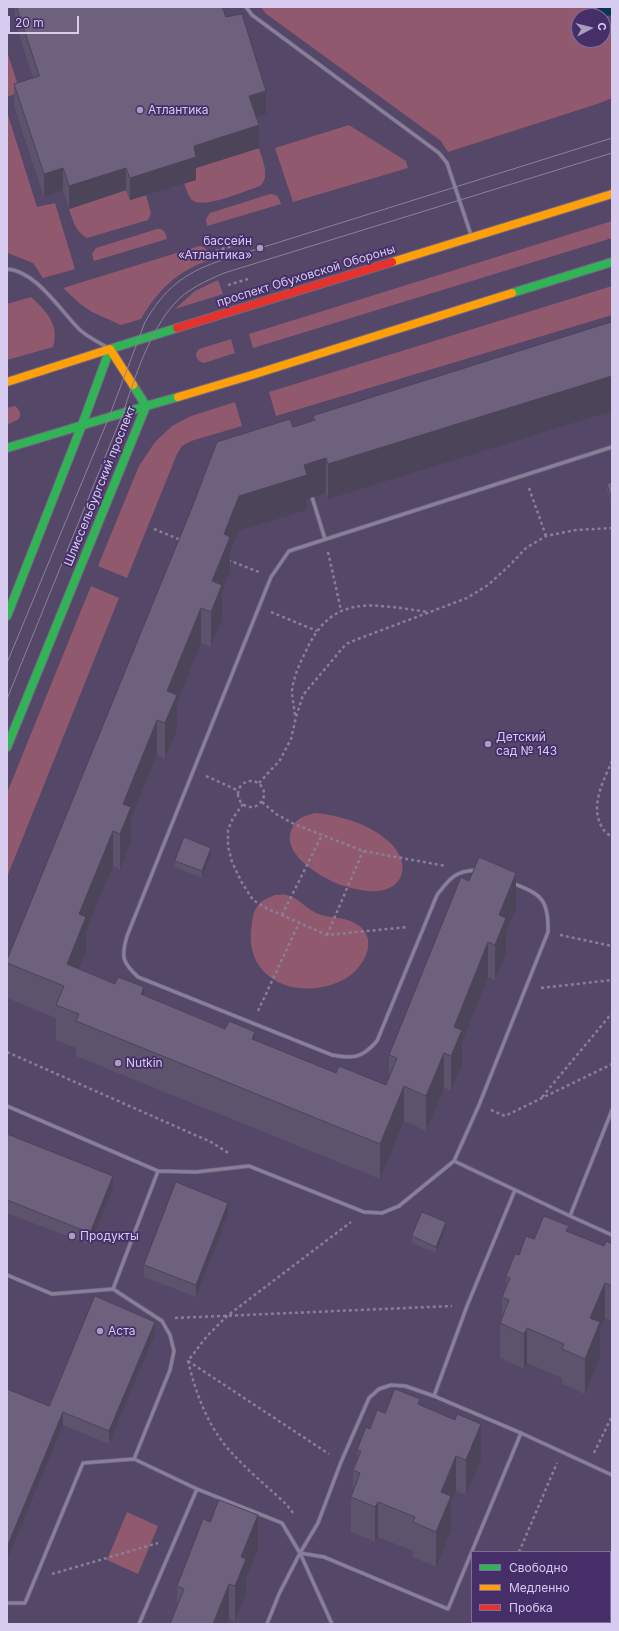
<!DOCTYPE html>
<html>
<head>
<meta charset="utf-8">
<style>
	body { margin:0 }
	#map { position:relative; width:619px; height:1631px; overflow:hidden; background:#544768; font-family:Inter,sans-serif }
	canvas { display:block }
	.frame { position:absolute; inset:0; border:8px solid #d7ccef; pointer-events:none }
	.legend { position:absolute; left:471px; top:1551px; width:140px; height:72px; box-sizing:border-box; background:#462e69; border:1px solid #806d9f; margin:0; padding:5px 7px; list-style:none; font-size:12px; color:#d7ccef }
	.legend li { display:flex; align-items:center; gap:8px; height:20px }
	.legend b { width:20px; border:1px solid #806d9f }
	.north { position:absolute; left:571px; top:8px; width:40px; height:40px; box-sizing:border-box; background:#462e69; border:1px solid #806d9f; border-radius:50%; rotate:83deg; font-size:11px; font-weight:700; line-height:16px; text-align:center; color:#d7ccef }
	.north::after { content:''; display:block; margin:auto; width:14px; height:18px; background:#a99dc0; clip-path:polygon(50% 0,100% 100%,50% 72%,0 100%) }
	.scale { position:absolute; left:8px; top:16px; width:71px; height:18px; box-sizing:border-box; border:2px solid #d7ccef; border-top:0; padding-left:5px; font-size:12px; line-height:14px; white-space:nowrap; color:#d7ccef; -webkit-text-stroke:3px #462e69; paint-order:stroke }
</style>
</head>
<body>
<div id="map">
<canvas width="619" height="1631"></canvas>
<div class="frame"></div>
<ul class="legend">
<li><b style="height:5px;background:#30b455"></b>Свободно</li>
<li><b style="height:5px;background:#ff9f0a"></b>Медленно</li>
<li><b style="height:5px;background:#e5322d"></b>Пробка</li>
</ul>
<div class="north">С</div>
<div class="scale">20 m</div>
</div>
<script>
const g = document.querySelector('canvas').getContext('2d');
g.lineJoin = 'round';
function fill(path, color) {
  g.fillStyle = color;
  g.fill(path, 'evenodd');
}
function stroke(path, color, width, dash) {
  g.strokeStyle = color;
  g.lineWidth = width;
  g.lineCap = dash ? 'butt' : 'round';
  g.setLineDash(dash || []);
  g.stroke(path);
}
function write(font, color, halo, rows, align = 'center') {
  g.font = font + ' Inter,sans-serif';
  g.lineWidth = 3.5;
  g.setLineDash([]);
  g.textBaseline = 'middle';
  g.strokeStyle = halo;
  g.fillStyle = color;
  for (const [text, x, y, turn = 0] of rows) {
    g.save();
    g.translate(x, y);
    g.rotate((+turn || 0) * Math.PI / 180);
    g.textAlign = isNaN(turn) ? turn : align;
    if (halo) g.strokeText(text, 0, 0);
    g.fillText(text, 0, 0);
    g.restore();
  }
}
const green = new Path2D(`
	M261,7h336l2,9h-20v24h24v-23l5,-1 4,19v63l-12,5 -152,49 -7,-11 -176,-128z
	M7,51l13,41 -13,5z
	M7,112l30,95 18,-4 20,66 -32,9 -10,-15 -25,-10z
	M349,125l57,36 2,7 -115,34 -18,-54z
	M259,148c3,12 12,28 1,38 -13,4 -57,24 -68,14 -4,-4 -6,-12 -8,-17l12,-3 -2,-12z
	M126,190l4,10 16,-5 5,18 -3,7 -61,18c-12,-7 -14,-17 -18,-29z
	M270,194c8,0 9,4 11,10l-74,22 -1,-7 4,-6z
	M612,221v17l-359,110 -4,-14z
	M157,229h4l4,3 2,7 -73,22 -2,-7 4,-6z
	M199,246c8,0 9,7 11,14 -32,10 -53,31 -69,59l-20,6 -29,-13 -13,-9 -16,-15z
	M218,280l5,14 -48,15 20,-18z
	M612,286v29l-336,101 -7,-24z
	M31,297c15,14 29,27 22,50l-46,13v-56z
	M231,339l4,14 -31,10c-6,-2 -8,-4 -8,-10l3,-4z
	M235,402l7,24 -51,15 -9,5 -5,8 -50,124 -29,-12 41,-100 16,-24 17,-16 19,-10z
	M15,406c5,4 6,7 4,13l-12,6v-17z
	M91,586l28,12 -112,279v-84z
	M316,813c25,3 51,10 71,27 27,22 18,55 -20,51 -8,-1 -16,-3 -23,-5 -19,-6 -59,-29 -54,-52 4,-15 12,-18 26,-21z
	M275,895c4,0 8,-1 12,0 12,3 19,14 31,19 11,4 25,3 35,8 28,13 13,45 -8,57 -45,24 -104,2 -93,-56 1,-9 3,-17 12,-23 3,-2 7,-3 11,-5z
	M127,1512l31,14 -20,48 -31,-14z`);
const water = new Path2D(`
	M597,7h15v8l-9,2 -4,-1z`);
const path = new Path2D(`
	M216,251l22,-7
	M228,285l20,-6
	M529,488l17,48
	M154,529l27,11
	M328,552l13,58
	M228,560l31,12
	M271,612l46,19
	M295,715c-1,-7 -2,-14 -3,-21 0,-14 7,-29 13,-41 27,-62 69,-48 124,-41
	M612,761c-9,21 -23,46 -9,68 2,3 6,6 9,8
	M206,776l33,15
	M238 794a13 13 0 1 1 26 0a13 13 0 1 1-26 0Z
	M259,783l21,-23 11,-21 5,-22 7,-22 43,-51 12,-5 109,-41 21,-13 22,-20 16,-17 20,-12 30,-6 36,-2
	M262,802l14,12 18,10 69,27 83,15
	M243,804l-10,14 -5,12v16l4,16 10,21 11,17 13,8 61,27 81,-8
	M282,915l40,-80
	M327,935l36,-84
	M560,935l52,11
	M541,988l71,-8
	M258,1011l41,-88
	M7,1052l204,90 19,12
	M542,1097l70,-84
	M491,1110l14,6 107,-52
	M175,1318l277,-12
	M188,1361l141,93
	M594,1453l18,-37
	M293,1513l-6,-8c-19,-18 -39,-34 -56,-53 -23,-25 -35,-58 -43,-91l19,-25 20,-20 124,-94
	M519,1552l38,-89
	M52,1574l106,-31
	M488,1624l1,-2`);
const lane = new Path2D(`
	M246,7l6,8 187,138 8,10 24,72
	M7,269c29,2 53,41 72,60 8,8 20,13 29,19
	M312,497l13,42
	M477,870c-22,1 -27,8 -40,25l-60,146c-15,17 -23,18 -45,14l-194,-78c-16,-15 -17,-20 -11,-41l144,-359 18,-26 323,-104
	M7,1106l151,65 38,1 53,-6 115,46 18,1 17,-7 55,-45 116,55 42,-106
	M454,1161l25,-56 69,-173c1,-33 -7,-38 -36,-49
	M570,1216l42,19
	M7,1275l45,19 61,-5 45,-118
	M113,1289l49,32 8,14 4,16 -4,19 -36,89
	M434,1396l33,-90 48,-116
	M300,1553l24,4 124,52 73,-176
	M7,1603h18l58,-140 51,-4 63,30
	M139,1624l58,-135 85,34 18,30 32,71
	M267,1624l12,-30 21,-41 18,-30 23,-61 28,-64 10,-9 12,-4 14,1 29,10 87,37 91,42`);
const street = new Path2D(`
	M610,1589l2,-4
	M594,1624l1,-2`);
const fast = new Path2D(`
	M512,293l100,-31
	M7,448l139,-42 -13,-21
	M7,616l75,-191 28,-76 67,-21
	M7,747l139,-341 32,-9`);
const slow = new Path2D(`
	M392,262l220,-68
	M7,382l103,-33 23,36
	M178,397l74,-22 260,-82`);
const jam = new Path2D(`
	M177,328l215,-66`);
const tram = new Path2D(`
	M7,663l102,-246 36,-95c20,-34 38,-48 74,-61l393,-123
	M7,699l116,-286c11,-34 27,-82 51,-109 13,-15 32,-23 50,-31l388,-120`);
const wall = new Path2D(`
	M15,7h207l4,10 40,97 -10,2 3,32 -63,20v12l-66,20 -4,-10 -57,19 -6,-19 -19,7 -30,-91v-22l19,-6 -18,-56z
	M612,322l-284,177 -2,-6 -19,6v11l-68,21 -9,22v19l-8,20v28l-11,27 -10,-4 -24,60v27l-12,28 -8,-3 -26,63v24l-11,27 -7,-3 -27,66v20l-7,17 257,104 50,12 3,-8v-22l127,-147 -10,24v21l-11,27 -7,-3 -26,65v23l-11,26 -7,-3 -18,43 -22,-10 -24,58 -304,-123v-8l-20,-8v-22l-49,-20v-38l286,-533 20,-6v-5z
	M612,482v24l-5,-16v-6z
	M211,854l-9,24 -27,-11v-6z
	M7,1134l106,54 -23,57 -83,-32z
	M228,1215l-32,82 -52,-20v-12z
	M446,1229l-10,24 -24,-10v-7z
	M569,1232l35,14 8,-2v77l-7,-3 -5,11v28l-15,37 -23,-10v-6l-35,-15 -3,6 -24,-11v-35l2,-5v-21l4,-11v-10l13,-21z
	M155,1334l-46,110 -46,-19 -14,-19z
	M420,1405l61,54 -15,36 -10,-4 -5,12v28l-15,36 -23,-10v-6l-35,-14 -3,5 -24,-10v-35l2,-5v-22l4,-11v-9l13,-21 15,-16z
	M258,1550l-12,29v15l-11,27 -6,-2 -2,5h-57l7,-18v-20z`);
const shadedWall = new Path2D(`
	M266,91v23l-17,4v-22z
	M259,125v23l-63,20v12l-66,20v-22l64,-32z
	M63,168v22l-19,7v-23z
	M126,168v22l-57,19v-23z
	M612,376v35l-284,88v-35z
	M326,458v35l-19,6v11l-68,21 -9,22v19l-8,20v28l-11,27v-35l1,-31 12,-47 15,-38 65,-31z
	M201,608v35l-24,60v27l-12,28v-35l2,-32z
	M157,720v35l-26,63v24l-11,27v-35l3,-30z
	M113,831v35l-27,66v20l-19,47v-35l12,-50z
	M211,848v6l-9,24v-7z
	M516,873v35l-10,24v21l-11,27v-35l4,-30z
	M488,942v35l-26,65v23l-11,26v-35l3,-29z
	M144,987v35l-3,-28z
	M255,1032v34l-3,-27z
	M444,1053v35l-18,43v-35z
	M404,1086v35l-24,58v-35z
	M113,1176v12l-23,57v-12z
	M228,1203v12l-32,82v-12z
	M446,1222v7l-10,24v-6z
	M605,1283v35l-5,11v28l-15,37v-35l5,-41z
	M155,1322v12l-46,110v-13z
	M527,1328v35l-3,6v-35z
	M63,1412v13l-56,135v-13z
	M481,1424v35l-15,36v-35z
	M456,1456v35l-5,12v28l-15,36v-35l5,-40z
	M378,1502v35l-3,5v-35z
	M258,1515v35l-12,29v15l-11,27v-35l6,-29z
	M229,1584v35l-2,5h-14z`);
const building = new Path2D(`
	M17,7h205l4,10 16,-3 24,77 -17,5 10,29 -65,21 2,11 -66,21 -4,-10 -57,18 -6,-18 -19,6 -30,-90 25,-8z
	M612,322v54l-284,88 -2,-6 -22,7 3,10 -68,21 -15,38 6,3 -18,44 10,4 -11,27 -10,-4 -34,83 10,4 -12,28 -8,-3 -34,84 8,3 -11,27 -7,-3 -34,83 7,3 -19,47 48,20 3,-7 21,8 5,2 -3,7 84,35 4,-8 26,11 -3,7 84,34 3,-7 47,19 11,-27 -8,-3 72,-178 8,4 10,-24 37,16 -17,42 7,3 -11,27 -7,-3 -34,85 8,3 -11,26 -7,-3 -18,43 -22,-10 -24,58 -304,-123 3,-7 -23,-9 8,-19 -57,-23v-3l184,-450 26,-68 73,-23 3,8 7,-2 15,-5 -2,-4z
	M612,482v18l-5,-16z
	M184,837l27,11 -9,23 -27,-10z
	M7,1134l106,42 -23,57 -83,-33z
	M176,1182l52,21 -32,82 -52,-20z
	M422,1212l24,10 -10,25 -24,-11z
	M544,1216l25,10 -3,5 38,15 2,-5 6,3v42l-7,-3 -15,35 10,4 -15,37 -23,-10 2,-5 -37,-16 -3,6 -24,-11 9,-23 -7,-3 8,-19 -4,-2 9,-22 4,1 7,-19 8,3z
	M95,1296l60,26 -46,109 -46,-19 -56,135v-158l42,17z
	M395,1389l25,10 -2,5 37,16 2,-6 24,10 -15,36 -10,-4 -15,36 10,4 -15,36 -23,-10 2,-5 -37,-15 -3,5 -24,-10 9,-24 -7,-3 8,-19 -4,-1 9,-23 4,2 7,-19 8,3z
	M219,1500l39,15 -17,42 5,2 -11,27 -6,-2 -16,40h-43l14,-35 -7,-3 26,-67 7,3z`);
const markers = [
	[140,110,4,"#a99dc0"],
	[260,248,4,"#a99dc0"],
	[488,744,4,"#a99dc0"],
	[118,1063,4,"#a99dc0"],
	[72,1236,4,"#a99dc0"],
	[100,1331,4,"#a99dc0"]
];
const poiNames = [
	["Атлантика",148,110],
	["бассейн",252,241,"right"],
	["«Атлантика»",252,255,"right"],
	["Детский",496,737],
	["сад № 143",496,751],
	["Nutkin",126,1063],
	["Продукты",80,1236],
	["Аста",108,1331]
];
const streetNames = [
	["проспект Обуховской Обороны",306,276,-17],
	["Шлиссельбургский проспект",100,486,-68]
];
fill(green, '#91596e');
fill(water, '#083754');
stroke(lane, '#716682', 4.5);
stroke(street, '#716682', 5.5);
stroke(fast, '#716682', 10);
stroke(slow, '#716682', 10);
stroke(jam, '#716682', 10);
stroke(path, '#887f96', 2.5, [3, 3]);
stroke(lane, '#897f98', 3);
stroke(street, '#897f98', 4);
stroke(fast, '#30b455', 8);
stroke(slow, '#ff9f0a', 8);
stroke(jam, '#e5322d', 8);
stroke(tram, '#8b829a', 1);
fill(wall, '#5e536c');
fill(shadedWall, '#4c4458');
fill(building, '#6d617e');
stroke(building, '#4c4458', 1);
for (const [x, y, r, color] of markers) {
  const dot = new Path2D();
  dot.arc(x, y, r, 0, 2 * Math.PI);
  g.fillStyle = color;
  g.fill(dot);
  stroke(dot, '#462e69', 1.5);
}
write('12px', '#d7ccef', '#462e69', poiNames, 'left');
write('12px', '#d7ccef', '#462e69', streetNames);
</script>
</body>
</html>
